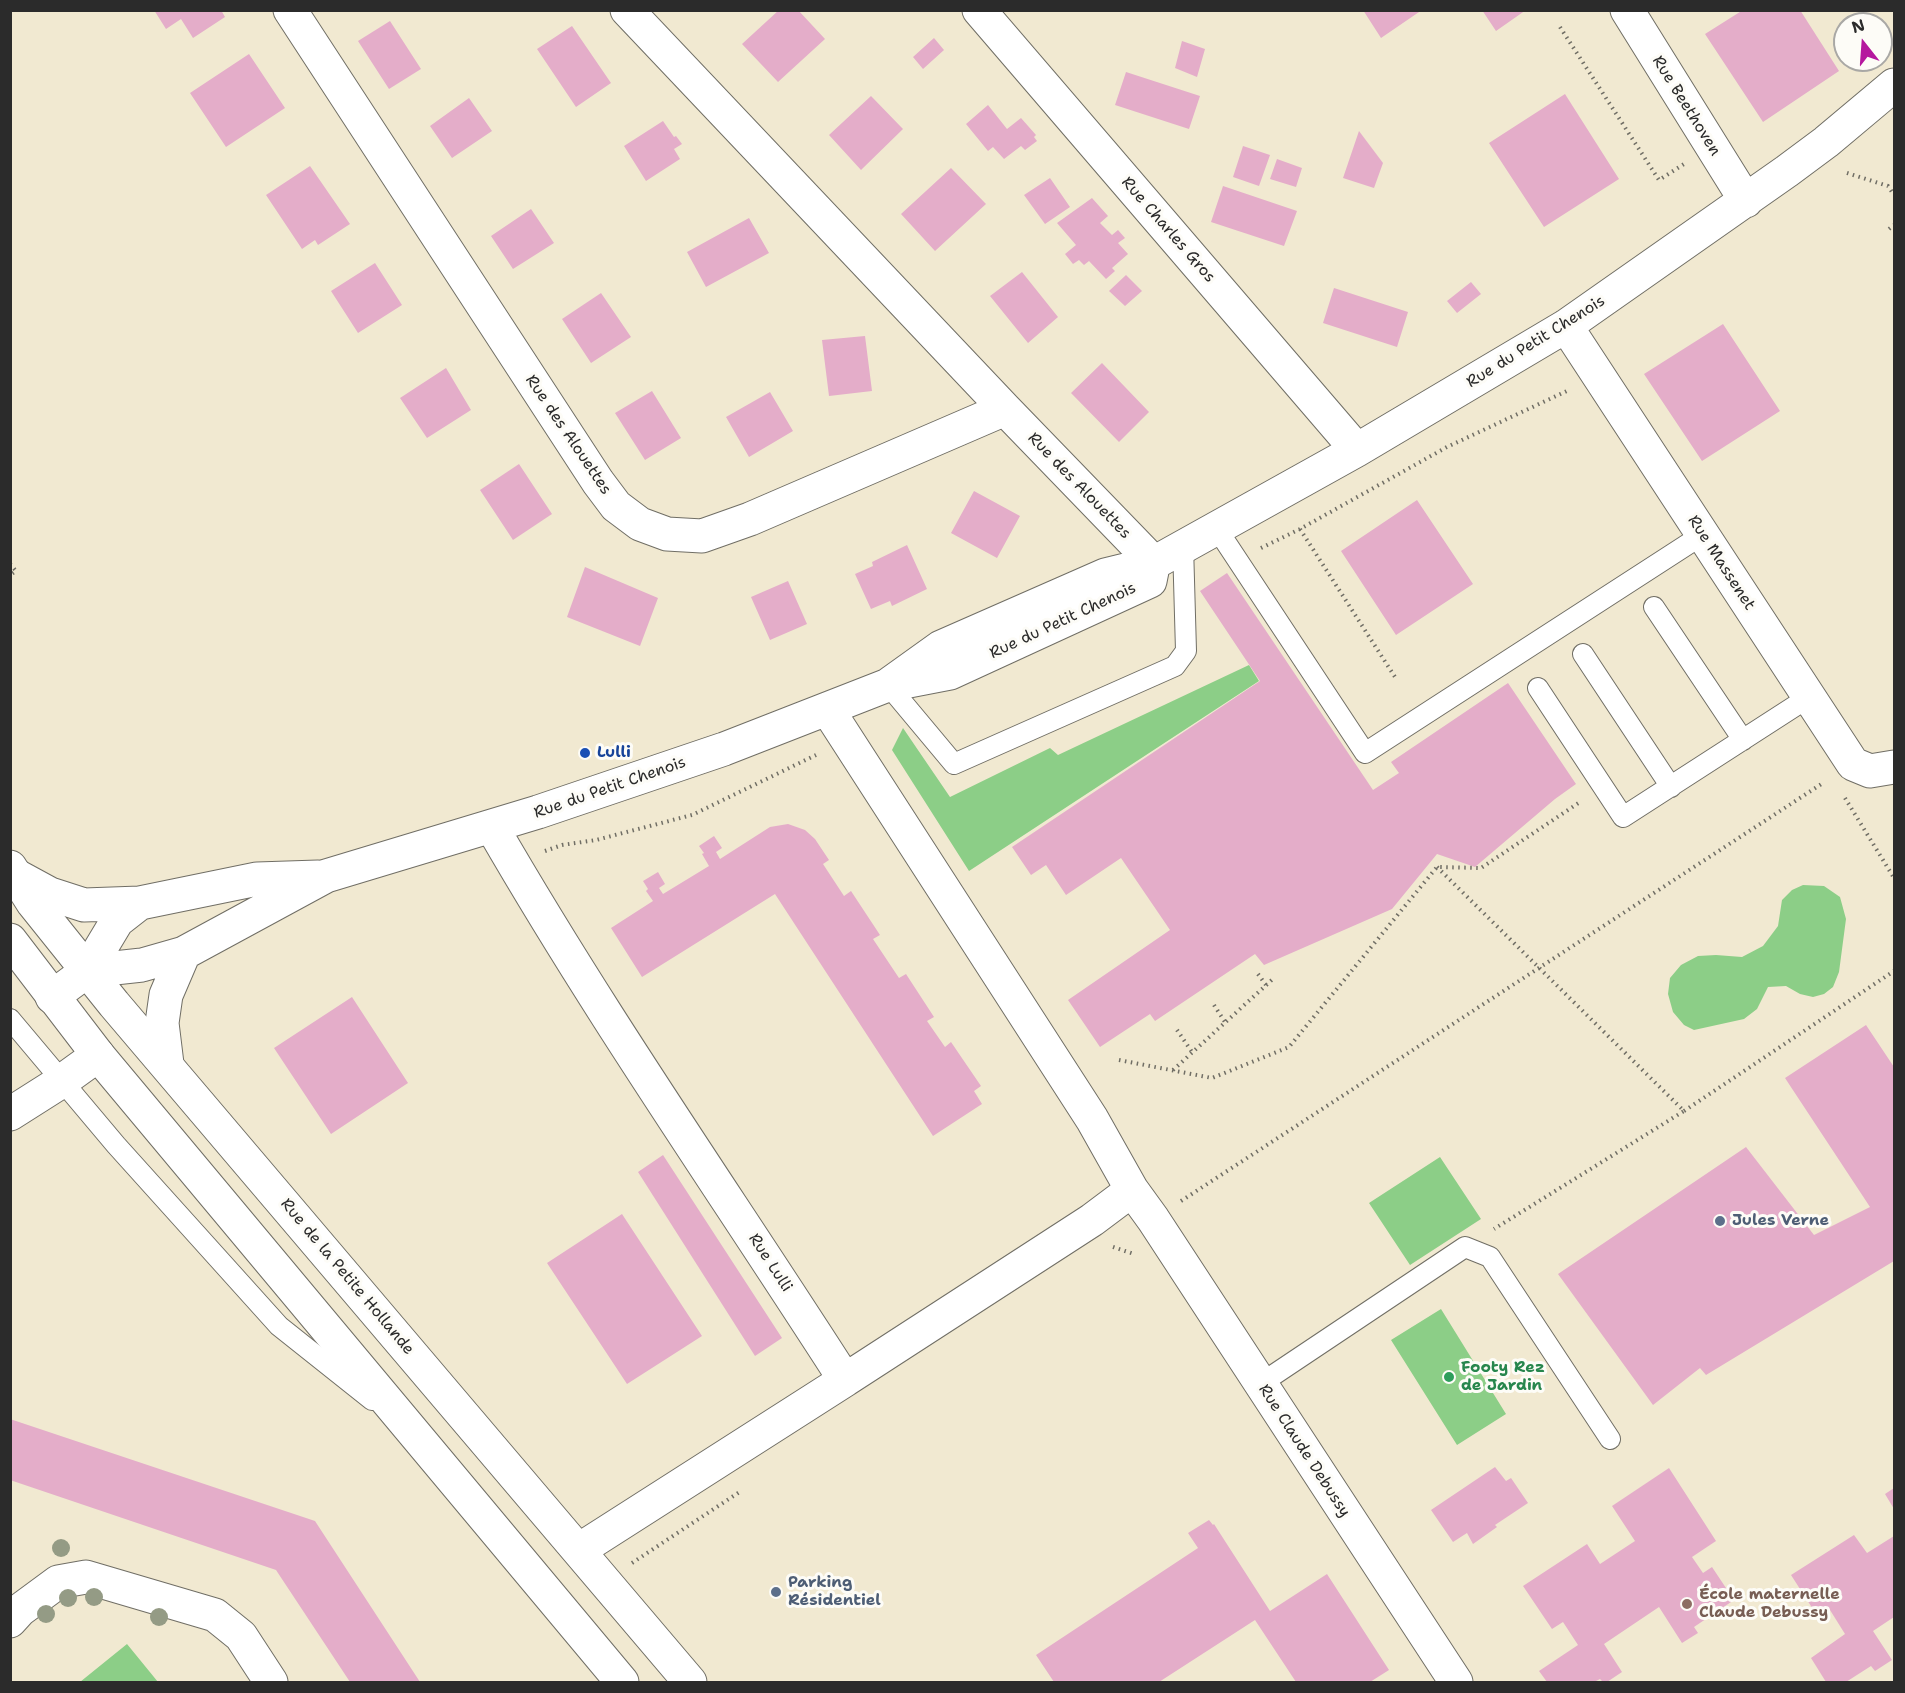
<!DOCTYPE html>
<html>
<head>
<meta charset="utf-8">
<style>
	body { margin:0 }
	#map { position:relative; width:1905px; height:1693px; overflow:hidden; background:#f1e9d1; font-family:"Shantell Sans",sans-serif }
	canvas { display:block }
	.frame { position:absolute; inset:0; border:12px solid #2b2b2b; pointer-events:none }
	.north { position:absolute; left:1833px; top:12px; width:60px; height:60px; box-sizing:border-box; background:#fdfcf7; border:2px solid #a9a8a5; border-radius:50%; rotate:343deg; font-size:16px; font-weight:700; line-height:24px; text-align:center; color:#2b2b2b }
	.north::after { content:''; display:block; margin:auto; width:21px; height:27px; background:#b5179e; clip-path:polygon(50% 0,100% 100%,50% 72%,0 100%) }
</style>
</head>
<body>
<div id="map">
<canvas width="1905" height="1693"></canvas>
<div class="frame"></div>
<div class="north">N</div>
</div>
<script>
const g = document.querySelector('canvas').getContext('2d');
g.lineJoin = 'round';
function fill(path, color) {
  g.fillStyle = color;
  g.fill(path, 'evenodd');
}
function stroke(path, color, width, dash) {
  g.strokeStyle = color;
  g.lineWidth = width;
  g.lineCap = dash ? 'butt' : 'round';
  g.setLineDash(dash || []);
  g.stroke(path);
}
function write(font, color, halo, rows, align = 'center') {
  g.font = font + ' "Shantell Sans",sans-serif';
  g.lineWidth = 6;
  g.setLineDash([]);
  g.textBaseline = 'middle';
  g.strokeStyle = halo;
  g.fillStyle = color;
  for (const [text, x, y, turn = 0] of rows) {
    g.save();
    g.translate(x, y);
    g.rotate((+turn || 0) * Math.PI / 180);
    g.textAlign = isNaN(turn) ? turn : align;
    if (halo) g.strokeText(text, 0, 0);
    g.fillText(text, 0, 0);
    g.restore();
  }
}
const green = new Path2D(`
	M1249,665l10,16 -290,190 -77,-121 11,-22 47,69 100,-49 8,7z
	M1803,885l21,1 16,11 6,22 -7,53 -6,15 -9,7 -11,3 -13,-3 -14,-8 -18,1 -11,22 -13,10 -50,11 -10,-5 -11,-13 -5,-18 2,-16 11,-13 17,-9 18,-1 26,2 21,-11 15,-20 4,-26 10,-10z
	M1440,1157l41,62 -71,46 -41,-62z
	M1441,1309l65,105 -49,31 -66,-105z
	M127,1644l31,38h-78z`);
const building = new Path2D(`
	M154,10h67l4,7 -32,21 -12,-19 -15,10z
	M779,10h19l27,29 -47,43 -36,-38z
	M1363,10h59l-41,28z
	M1482,10h44l-30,21z
	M1743,10h57l39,61 -76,51 -58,-88z
	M390,21l31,48 -32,20 -31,-48z
	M572,26l39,57 -35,24 -39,-58z
	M934,38l10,12 -21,19 -10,-12z
	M1182,41l23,8 -8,28 -22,-9z
	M249,54l36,54 -59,39 -36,-54z
	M1126,72l74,24 -11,33 -74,-24z
	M1565,94l54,85 -75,48 -55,-84z
	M871,96l32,33 -42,41 -32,-35z
	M469,98l23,33 -40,27 -22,-32z
	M988,105l19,24 14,-11 15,17 -2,2 3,4 -12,9 -4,-4 -17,13 -11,-12 -5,4 -22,-27z
	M663,121l11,16 2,-1 6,8 -8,5 6,10 -34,22 -22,-35z
	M1359,131l24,32 -9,25 -31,-10z
	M1243,146l27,9 -11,31 -26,-9z
	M1277,159l25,9 -6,19 -26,-8z
	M310,166l40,58 -32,21 -3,-5 -13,9 -36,-54z
	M951,168l35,36 -51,47 -34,-37z
	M1050,178l20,29 -25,17 -21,-29z
	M1223,186l74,25 -13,35 -73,-24z
	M1092,198l16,18 -8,7 12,12 6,-5 7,8 -7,5 10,11 -16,14 3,3 -9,8 -17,-18 -5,4 -5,-5 -6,4 -8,-10 11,-9 -19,-22z
	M531,209l23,34 -41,26 -22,-33z
	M749,218l20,35 -63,34 -19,-35z
	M375,263l27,42 -44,28 -27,-42z
	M1022,272l36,45 -30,26 -38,-47z
	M1126,275l16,16 -17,15 -16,-15z
	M1471,282l10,12 -24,19 -10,-12z
	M1334,288l74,24 -11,35 -74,-24z
	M601,293l30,44 -40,26 -29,-44z
	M1723,324l57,87 -78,50 -58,-87z
	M865,336l7,55 -43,5 -7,-56z
	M1102,363l47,49 -30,30 -48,-49z
	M446,368l25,42 -44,28 -27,-40z
	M652,391l29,47 -36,22 -30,-47z
	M770,392l23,39 -44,26 -23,-40z
	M519,464l33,50 -39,26 -33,-50z
	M974,491l46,25 -23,42 -46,-25z
	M1417,500l56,84 -77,51 -55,-84z
	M907,545l20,44 -35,17 -2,-5 -19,8 -16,-35 18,-8 -1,-4z
	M585,567l73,31 -18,48 -73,-29z
	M1227,573l146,217 26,-17 -8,-11 117,-79 68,101 -21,15 -80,68 -38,-13 -45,55 -128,56 -9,-11 -100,67 -5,-7 -50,33 -32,-47 102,-70 -49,-72 -55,37 -20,-30 -15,10 -19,-28 248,-166 -60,-90z
	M788,581l19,43 -37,16 -19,-43z
	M788,824l17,6 10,9 14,21 -6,4 21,32 7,-5 29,44 -7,4 26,39 7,-4 28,43 -7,4 18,26 6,-5 30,44 -7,5 8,13 -49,32 -158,-242 -133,83 -31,-49 42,-27 -7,-10 2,-2 -5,-8 15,-9 7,12 -6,4 4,6 46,-28 -7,-12 2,-1 -5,-7 15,-10 8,12 -6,4 4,7 50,-32z
	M352,997l56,86 -77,51 -57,-86z
	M1866,1025l28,42v194l-188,114 -6,-7 -47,37 -95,-131 188,-127 68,88 56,-28 -85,-129z
	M663,1155l119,183 -27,18 -117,-184z
	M622,1214l80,122 -75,48 -80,-121z
	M10,1419l305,102 105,161h-70l-74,-112 -266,-90z
	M1495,1467l11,14 5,-3 17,25 -33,22 2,2 -24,17 -6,-11 -14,9 -22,-32z
	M1669,1468l47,73 -24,16 11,16 9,-6 22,33 -40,27 4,6 -16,10 -23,-36 -55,37 18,28 -15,10h-4l-3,-3 -6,3h-47l-8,-11 39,-26 -15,-23 -11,7 -29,-43 64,-42 13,20 35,-23 -23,-35z
	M1894,1488v21l-9,-15z
	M1209,1520l4,5 1,-1 56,87 57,-37 62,96 -19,12h-74l-41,-62 -96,62h-105l-18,-27 162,-107 -10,-15z
	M1854,1535l13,18 27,-17v81l-21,14 19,29 -17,11 -4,-5 -25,16h-20l-15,-24 34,-24 -15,-24 -12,7 -27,-42z`);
const path = new Path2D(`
	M1560,27l99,153 25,-16
	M1847,173l41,13 6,9
	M1889,229l5,-4
	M1300,529l95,148
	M1261,548l39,-19 147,-82 122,-57
	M10,564l6,7 -6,4
	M1845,798l49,80
	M545,851l17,-6 34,-5 96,-25 124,-60
	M1437,867l247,244 -190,118
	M1258,974l8,11
	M1214,1005l11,17
	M1177,1030l15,22
	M1119,1060l93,18 77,-31 148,-180 44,1 99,-66
	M1173,1070l101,-92
	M1684,1111l210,-140
	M1181,1201l642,-418
	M1113,1247l21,7
	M632,1563l109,-72`);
const service = new Path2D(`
	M1217,529l148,224 337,-218
	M1654,607l89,133
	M1583,654l88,133
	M888,685l66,79 221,-98 11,-15 -3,-106
	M1538,688l85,129 186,-120
	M10,1019l106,126 163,181 93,74
	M1260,1384l205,-137 25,10 120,182`);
const minor = new Path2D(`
	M290,10l308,472 18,24 24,18 27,10 35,2 48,-17 255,-110
	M627,10l378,399 149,154
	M979,10l378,440
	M1627,10l119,191
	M1566,326l287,438 17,7 24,-4
	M888,685l53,-38 164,-72 49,-12 203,-113 209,-124 221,-155 39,-29 68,-57
	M828,710l264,409 40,71
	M492,827c109,189 235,369 353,553l247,-160 40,-30 21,29 303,463
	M15,875l35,19 34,11 56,-2 117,-24 61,-2
	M87,971l55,-6 42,-12 142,-77 212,-64 186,-63 164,-64 62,-12 200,-92 2,-10
	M52,997l35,-26 30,-50 23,-18
	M167,1064l-5,-41 4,-28 18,-42
	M10,1114l52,-33 36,-26
	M579,1550l266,-170
	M10,1621l10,-11 38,-28 28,-5 129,38 26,21 30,46`);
const tertiary = new Path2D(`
	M10,867l23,36 81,101 576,678
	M10,940l88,115 524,627`);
const trees = [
	[61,1548],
	[94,1597],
	[68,1598],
	[46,1614],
	[159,1617]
];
const markers = [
	[585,753,6,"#1a4fb4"],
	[1720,1221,6,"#5c6f8a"],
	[1449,1377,6,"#2e9e5b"],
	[776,1592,6,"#5c6f8a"],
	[1687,1604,6,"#8d6e63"]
];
const streetNames = [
	["Rue Beethoven",1686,106,58],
	["Rue Charles Gros",1168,230,49],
	["Rue du Petit Chenois",1536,342,-32],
	["Rue des Alouettes",568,435,56],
	["Rue des Alouettes",1079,486,46],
	["Rue Massenet",1721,563,57],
	["Rue du Petit Chenois",1063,621,-25],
	["Rue du Petit Chenois",610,788,-19],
	["Rue Lulli",770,1263,57],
	["Rue de la Petite Hollande",347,1277,50],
	["Rue Claude Debussy",1304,1451,57]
];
const transitNames = [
	["Lulli",597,753]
];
const serviceNames = [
	["Jules Verne",1732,1221],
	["Parking",788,1583],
	["Résidentiel",788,1601]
];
const leisureNames = [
	["Footy Rez",1461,1368],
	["de Jardin",1461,1386]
];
const educationNames = [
	["École maternelle",1699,1595],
	["Claude Debussy",1699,1613]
];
fill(green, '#8cce87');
fill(building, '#e4adc9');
stroke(service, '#706e65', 22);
stroke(minor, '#706e65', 35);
stroke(tertiary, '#706e65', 35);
stroke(path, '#706e65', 4, [1.5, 4.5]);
stroke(service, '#fff', 20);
stroke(minor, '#fff', 33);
stroke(tertiary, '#fff', 33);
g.fillStyle = '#949b85';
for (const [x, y] of trees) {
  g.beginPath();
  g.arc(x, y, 9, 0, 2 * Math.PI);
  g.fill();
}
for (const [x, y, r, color] of markers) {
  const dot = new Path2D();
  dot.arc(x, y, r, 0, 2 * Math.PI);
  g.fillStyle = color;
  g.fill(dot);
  stroke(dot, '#fdfcf7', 2);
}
write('16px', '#2b2b2b', '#fdfcf7', streetNames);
write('bold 16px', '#164399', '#fdfcf7', transitNames, 'left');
write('bold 16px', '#4e5e75', '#fdfcf7', serviceNames, 'left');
write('bold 16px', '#27864d', '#fdfcf7', leisureNames, 'left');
write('bold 16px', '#785e54', '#fdfcf7', educationNames, 'left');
</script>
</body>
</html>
